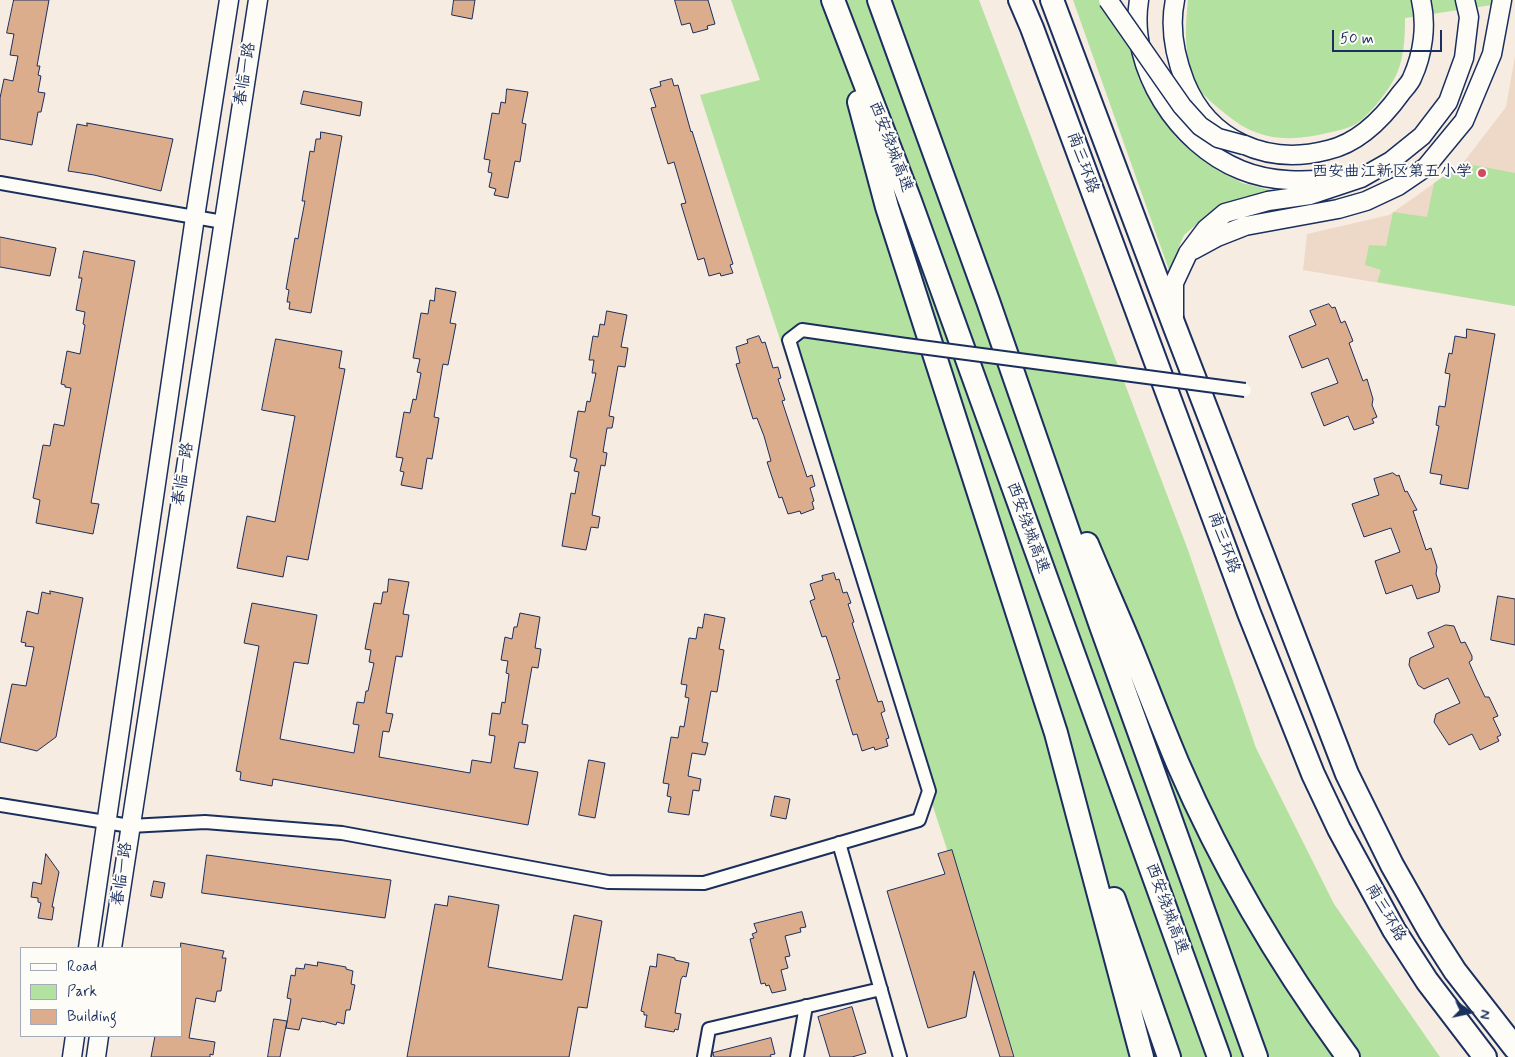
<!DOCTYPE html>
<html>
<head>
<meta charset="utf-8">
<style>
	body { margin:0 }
	#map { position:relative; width:1515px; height:1057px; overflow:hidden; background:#f6ece2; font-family:Mynerve,sans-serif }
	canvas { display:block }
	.legend { position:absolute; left:20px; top:947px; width:162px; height:90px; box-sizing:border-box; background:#fdfcf7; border:1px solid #a3aaba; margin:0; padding:6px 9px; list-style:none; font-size:15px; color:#1b2f5e }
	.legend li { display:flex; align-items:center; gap:10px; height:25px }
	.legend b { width:25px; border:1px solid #a3aaba }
	.north { position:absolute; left:1445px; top:987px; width:50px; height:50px; -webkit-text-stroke:4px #fdfcf7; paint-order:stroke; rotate:100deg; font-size:14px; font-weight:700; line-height:20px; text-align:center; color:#1b2f5e }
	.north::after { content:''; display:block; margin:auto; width:18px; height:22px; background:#1b2f5e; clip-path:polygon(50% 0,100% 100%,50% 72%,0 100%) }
	.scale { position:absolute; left:1332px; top:30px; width:110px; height:22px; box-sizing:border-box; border:2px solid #1b2f5e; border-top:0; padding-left:6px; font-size:15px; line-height:18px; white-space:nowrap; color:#1b2f5e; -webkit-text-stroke:4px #fdfcf7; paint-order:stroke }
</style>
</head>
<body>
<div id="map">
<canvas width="1515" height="1057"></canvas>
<ul class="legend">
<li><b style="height:6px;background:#fdfcf7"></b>Road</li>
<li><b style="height:14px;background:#b3e19f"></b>Park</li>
<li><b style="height:14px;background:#dcad8d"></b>Building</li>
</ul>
<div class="north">N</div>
<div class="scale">50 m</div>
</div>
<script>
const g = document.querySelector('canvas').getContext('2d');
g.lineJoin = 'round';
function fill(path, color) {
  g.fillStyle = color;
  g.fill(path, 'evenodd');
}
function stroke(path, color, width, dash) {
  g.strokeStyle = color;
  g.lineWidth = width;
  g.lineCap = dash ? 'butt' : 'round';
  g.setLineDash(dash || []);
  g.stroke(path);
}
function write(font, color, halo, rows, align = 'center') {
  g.font = font + ' Mynerve,"LXGW WenKai TC",sans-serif';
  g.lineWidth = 4;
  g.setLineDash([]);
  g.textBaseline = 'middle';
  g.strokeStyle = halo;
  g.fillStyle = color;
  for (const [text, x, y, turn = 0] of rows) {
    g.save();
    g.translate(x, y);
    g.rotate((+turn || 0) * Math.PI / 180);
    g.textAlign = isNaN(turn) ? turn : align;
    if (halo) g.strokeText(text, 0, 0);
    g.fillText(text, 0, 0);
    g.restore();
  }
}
const built = new Path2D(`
	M1515,56v250l-212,-36 4,-36 82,-19 74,-52 43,-56z`);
const green = new Path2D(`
	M731,0h248l209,550 68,198 78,156 106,153h-425l-315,-962 60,-15z
	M1073,0h26l33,49 7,31 18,32 22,29 33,25 30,17 33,8 -32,6 -31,14 -28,24 -15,35z
	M1188,0h305l-1,5 -87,13c0,21 -1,45 -12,63 -7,13 -25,35 -37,43 -9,5 -20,7 -29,9 -38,9 -69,8 -100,-18 -11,-9 -26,-20 -32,-33 -11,-27 -10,-53 -7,-82z
	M1463,163l52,10v133l-138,-24 4,-12 -16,-5 4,-20 17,1 7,-34 34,5 7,-34z`);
const building = new Path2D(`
	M14,0h35l-12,66h3l-2,9 3,1 -3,16 7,1 -4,19h-3l-6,33 -32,-6v-41l4,-19 9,2 5,-25 -8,-1 4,-21 -7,-1z
	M454,0h21l-3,19 -20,-4z
	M675,0h33l7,24 -8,2 1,3 -15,4 -3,-10 -8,2z
	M672,79l2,7 4,-1 13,47 1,-1 41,133 -3,1 3,8 -12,3 -1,-3 -11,3 -5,-18 -6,2 -17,-56 5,-1 -12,-41 -6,2 -17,-56 5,-1 -6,-18 11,-3 -1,-4z
	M507,89l21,3 -6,31 4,1 -6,38 -5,-1 -7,37 -14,-3 2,-6 -7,-2 3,-14 -4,-1 2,-12 -6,-1 8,-46 7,1 2,-12 4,1z
	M304,91l58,11 -2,14 -59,-12z
	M87,123l86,16 -12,52 -67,-16 -26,-4 9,-47 10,2z
	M321,132l21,4 -31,177 -22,-4 1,-7h-3l2,-12 -3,-1 9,-51 3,1 2,-12 5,-26h-3l8,-50 4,1 2,-13h4z
	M0,237l56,11 -6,28 -50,-9z
	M84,251l51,10 -44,242 8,1 -6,30 -57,-11 4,-23 -7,-2 10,-53 7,1 4,-22 10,2 7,-38 -6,-1v-2l-4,-1 6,-33 13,3 5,-29 -2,-1 2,-12 -9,-2 6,-32h-3z
	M436,288l20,4 -6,31 6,1 -8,41 -5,-1 -9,53 5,1 -7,41 -5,-1 -5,31 -21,-4 3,-13 -4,-1 3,-13 -7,-1 8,-45 6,1 3,-14 3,1 5,-27 -4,-1 3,-13 -7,-1 8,-45 7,1 2,-14 4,1z
	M1329,304l3,4 3,-1 6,16 4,-2 8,20 -4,2 14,38 4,-2 6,20 -1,6 5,12 -5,2 2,4 -20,7 -6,-14 -24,10 -13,-33 27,-10 -10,-25 -26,10 -13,-32 27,-11 -6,-14z
	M607,311l20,4 -6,32 7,1 -3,19 -7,-1 -9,50 5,1 -2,11h-5l-4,24 4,1 -2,13 -4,-1 -9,50 8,2 -2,11 -7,-1 -5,23 -24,-4 9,-53 4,1 4,-22 -5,-1 3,-12 -7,-2 8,-46 7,1 2,-11 3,1 6,-29h-4l2,-13h-5l4,-24 5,1 2,-13 4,1z
	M1467,329l28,5 -27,155 -28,-5 2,-9 -12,-2 9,-47 -3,-1 3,-19 6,1 5,-33 -5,-1 4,-20 3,1 3,-18 11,2z
	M759,336l3,7 3,-1 8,26 5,-1 3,11 -3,1 7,21 -3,1 25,76 5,-2 3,11 -5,2 4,13 -2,1 2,7 -13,5 -1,-3 -12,3 -6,-17 -3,1 -12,-36 4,-1 -7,-25 -7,-18 -4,1 -17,-55 4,-1 -4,-16 12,-4 -1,-3z
	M276,339l66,12 -3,17 6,1 -37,191 -21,-4 -4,21 -46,-9 10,-52 28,6 20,-106 -33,-6z
	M1393,473l4,3 2,-1 6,17 2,-1 10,19 -4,1 13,39 5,-2 6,19 -1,7 4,12 -1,6 -22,7 -5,-14 -26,9 -11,-33 25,-9 -9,-24 -27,9 -12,-33 27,-9 -5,-16z
	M834,573l2,7 3,-1 4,14 4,-1 4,11 -3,1 6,18 -2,1 26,79 4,-1 3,10 -4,2 8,25 -3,1 2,7 -13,4 -1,-3 -12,4 -5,-17 -4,1 -17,-55 4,-1 -8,-25 -6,-18 -4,1 -12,-36 5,-2 -5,-15 13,-4 -1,-4z
	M389,579l20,3 -6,32 6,1 -7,42 -6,-1 -10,57 7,1 -4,18 -6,-1 -4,26 91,16 2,-13 19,3 4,-27 -6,-1 3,-22 8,1 2,-12 3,1 4,-29 -3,-1 2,-12 -7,-1 4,-23 7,2 2,-12h3l3,-14 20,4 -5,31 6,1 -3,19 -6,-1 -10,57 6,1 -3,18 -6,-1 -5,26 24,4 -10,53 -255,-46 -1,7 -32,-6 1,-8 -5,-1 23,-125 -15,-3 8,-40 65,12 -9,49 -14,-2 -14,77 74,14 5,-28 -6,-1 4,-22 7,1 2,-12h2l6,-28 -5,-1 2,-12 -6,-1 9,-46 7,1 2,-12h4z
	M50,591l33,7 -27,139 -19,14 -37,-9 12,-58 14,2 8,-39 -9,-1 1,-3 -5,-1 6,-31 11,3 4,-22 8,2z
	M1498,596l17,3v46l-24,-5z
	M705,614l20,4 -6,31 5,1 -7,42 -6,-1 -9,51 6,1 -3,12 -13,-2 -4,23 13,3 -2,12 -6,-1 -4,25 -21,-3 3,-15 -4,-1 2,-12 -6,-1 8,-46 7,1 2,-12 4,1 5,-29 -4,-1 2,-12 -6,-1 8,-46 7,1 2,-12 4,1z
	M1446,625l8,1 7,17 4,-1 7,14v4l-3,2 7,16 9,19h4l9,19 -5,2 8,17 -4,2 2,4 -19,9 -8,-16 -23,11 -15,-23 2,-8 24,-11 -12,-25 -24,11 -6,-4 -9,-20 1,-7 24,-11 -6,-14z
	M589,760l16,3 -10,55 -16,-3z
	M775,796l15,3 -4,20 -15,-3z
	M952,850l62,207h-14l-26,-86 -8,46 -38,11 -41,-137 58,-17 -7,-20z
	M46,854l13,18 -7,35h2l-2,13 -14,-2 3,-15 -3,-1v-4l-7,-1 2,-15 8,2z
	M207,855l184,25 -6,38 -183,-25z
	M154,881l11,2 -3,15 -11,-2z
	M449,896l50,9 -11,62 74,13 12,-65 28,6 -15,87 -9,-1 -9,50h-162l28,-153 12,2z
	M802,912l4,15 -6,1 1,4 -16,4 5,20 -5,1 3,11 -7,2 5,20 -14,3 -3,-8 -3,1 -1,-3 -4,1 -11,-45 4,-1 -2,-4 5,-2 -3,-8z
	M181,943l43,8 -2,7h4l-5,33h-4l-2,11 -19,-4 -7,40 26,4 -2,13 -3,-1v3h-59l4,-21h26z
	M658,954l17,4v2l14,3 -3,14 -3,-1 -2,3 -6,34 6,1 -3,16 -3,-1 -1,3 -29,-5 2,-12h-3v-3l-3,-1 9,-45 6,1z
	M318,962l28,5v2l7,2 -2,13 4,1 -5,25h-4l-2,14 -7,-2 -1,3 -14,-4 -1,1 -19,-4 -3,12 -13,-2 5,-29 -4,-1 4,-23 4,1 1,-8 8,1 1,-5 12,2z
	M852,1007l14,46 -14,4h-22l-12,-40z
	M274,1019l13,2 -7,36h-12z
	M771,1038l4,16 -5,1 1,2h-57l-1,-4z`);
const street = new Path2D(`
	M0,183l223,39
	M0,805l130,21 75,-4 137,11 266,49 96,1 215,-63 10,-29 -140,-451 13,-10 104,15
	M839,843l61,214
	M704,1057l5,-28 172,-40
	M797,1057l9,-51`);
const secondary = new Path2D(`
	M1139,0c-11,68 39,145 102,170 31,13 65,11 97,9
	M1175,0c-6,28 0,56 10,82 24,59 82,84 143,68 31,-7 55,-32 73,-57 4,-5 9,-10 11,-15 11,-24 15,-53 9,-78
	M1193,250l24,-13 28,-11 93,-17 28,-8 32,-15 28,-19 38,-46 28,-67 10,-54
	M1174,316v-33l14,-30 18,-24 19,-16 43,-12 42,-6 51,-17 30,-17 31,-25 26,-34 16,-44 5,-41 -4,-17
	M88,948l107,-731 34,-217
	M112,948l146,-948
	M72,1057l3,-21
	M96,1057l3,-21`);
const highway = new Path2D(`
	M833,0l77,201 309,856
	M879,0l109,301 113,325 155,431
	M1020,0l12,28 217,585 64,161 26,55 55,101 33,51 58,76
	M1052,0l122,325 173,449 45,91 38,67 25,39 60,77
	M859,102l28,105 169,526 86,324
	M1087,544c14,34 29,67 43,101 16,39 31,79 48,119 45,104 103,202 170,293
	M1114,899l55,158`);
const streetBridge = new Path2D(`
	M906,345l339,45`);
const secondaryBridge = new Path2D(`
	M1108,0l74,106 18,20 18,12 26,7`);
const markers = [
	[1482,173,5,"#d1495b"]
];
const streetNames = [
	["春临一路",246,74,-81],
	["西安绕城高速",890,147,69],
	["南三环路",1082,163,70],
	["春临一路",184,474,-81],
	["西安绕城高速",1027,528,70],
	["南三环路",1223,543,70],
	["春临一路",123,874,-82],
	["西安绕城高速",1166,909,70],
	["南三环路",1385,913,60]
];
const poiNames = [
	["西安曲江新区第五小学",1472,173]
];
fill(built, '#eed9c8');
fill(green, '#b3e19f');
fill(building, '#dcad8d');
stroke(building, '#1b2f5e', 1);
stroke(street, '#1b2f5e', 16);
stroke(secondary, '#1b2f5e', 21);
stroke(highway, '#1b2f5e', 26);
stroke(street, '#fdfcf7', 12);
stroke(secondary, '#fdfcf7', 18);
stroke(highway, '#fdfcf7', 22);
stroke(streetBridge, '#1b2f5e', 16, []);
stroke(secondaryBridge, '#1b2f5e', 21, []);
stroke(streetBridge, '#fdfcf7', 12);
stroke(secondaryBridge, '#fdfcf7', 18);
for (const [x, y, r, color] of markers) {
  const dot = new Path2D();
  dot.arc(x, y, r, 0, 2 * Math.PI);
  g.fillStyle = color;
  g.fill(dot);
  stroke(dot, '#fdfcf7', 2);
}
write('16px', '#1b2f5e', '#fdfcf7', streetNames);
write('16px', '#1b2f5e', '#fdfcf7', poiNames, 'right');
</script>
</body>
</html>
